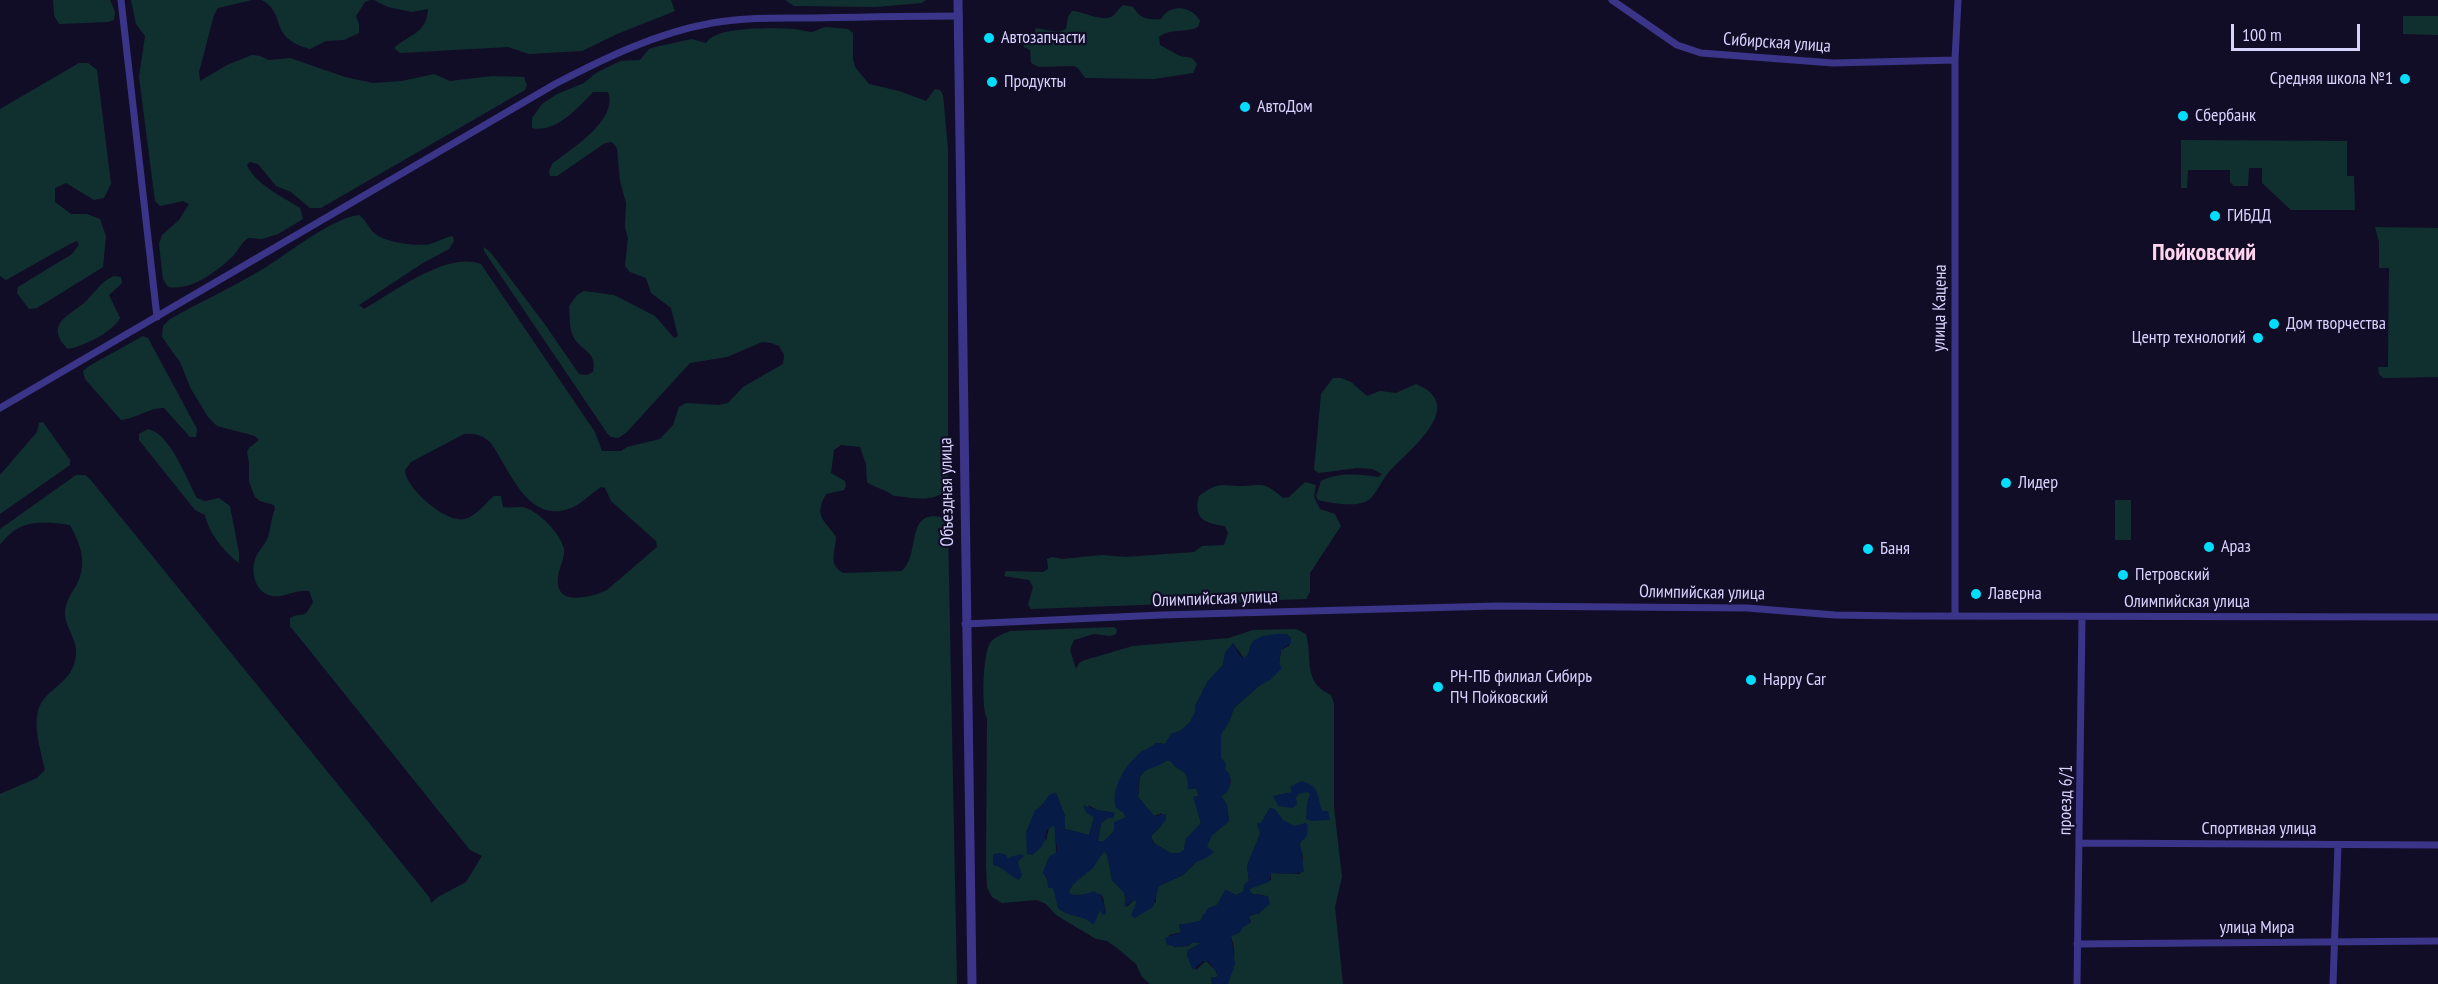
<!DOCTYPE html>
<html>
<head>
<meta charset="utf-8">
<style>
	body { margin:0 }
	#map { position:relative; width:2438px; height:984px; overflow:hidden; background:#120d26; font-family:"PT Sans Narrow",sans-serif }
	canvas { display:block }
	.scale { position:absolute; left:2231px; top:24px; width:129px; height:27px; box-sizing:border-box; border:3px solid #d8d2ff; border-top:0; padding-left:8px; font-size:18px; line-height:21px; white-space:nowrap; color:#d8d2ff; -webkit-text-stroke:4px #120d26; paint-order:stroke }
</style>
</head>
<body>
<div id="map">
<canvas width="2438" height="984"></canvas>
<div class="scale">100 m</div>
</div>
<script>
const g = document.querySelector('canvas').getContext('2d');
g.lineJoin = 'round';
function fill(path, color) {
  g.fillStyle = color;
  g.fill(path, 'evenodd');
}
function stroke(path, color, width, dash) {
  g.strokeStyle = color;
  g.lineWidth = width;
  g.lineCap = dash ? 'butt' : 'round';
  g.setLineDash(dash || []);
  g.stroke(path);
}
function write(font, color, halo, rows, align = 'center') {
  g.font = font + ' "PT Sans Narrow",sans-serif';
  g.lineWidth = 4.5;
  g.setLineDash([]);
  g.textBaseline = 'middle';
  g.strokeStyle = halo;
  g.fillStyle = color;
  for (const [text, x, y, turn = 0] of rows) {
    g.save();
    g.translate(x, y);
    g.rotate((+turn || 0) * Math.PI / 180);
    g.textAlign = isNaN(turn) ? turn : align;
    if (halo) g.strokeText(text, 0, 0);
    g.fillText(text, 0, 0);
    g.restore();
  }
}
const green = new Path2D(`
	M53,0h57l5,12 -1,8 -6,2 -49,2 -5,-9z
	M131,0h121l-34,8 -4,7 -15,57 1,9 27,-16 25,-10 8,1 9,4 21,-2 55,19 28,6 29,-2 32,-7 16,7 42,-5 32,1 3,8 -2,5 -204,118h-11l-19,-16 -15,-6 -18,-22 -8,-2 -3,3c7,18 37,33 53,43l3,11 -25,15 -16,5 -14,-1c-7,5 -10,13 -16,19 -16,15 -41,34 -64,30l-5,-8 -4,-35 3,-9 17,-15 10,-16 -6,-3 -23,5 -5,-5 -16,-124 6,-41 -9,-12z
	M262,0h108l-5,2 -9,14 3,8v9l-15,7 -18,1 -16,8c-43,-12 -22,-34 -48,-49z
	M374,0h297l4,11 -58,23 -35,17 -53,3 -21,-7 -108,6 -6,-5c15,-14 33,-14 34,-39l-16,3 -24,-5z
	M785,0h141l-4,3 -46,4 -82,-1z
	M1123,5l10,2c7,12 15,13 28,12 9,-16 31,-13 39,2l-2,6c-13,6 -28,1 -39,10l1,8 20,11 12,2 5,6 -4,9 -39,6 -69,-1 -7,-10 -4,-2 -35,1 -8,-4 -1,-13 -6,-3 -1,-5 10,-3 3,-11 22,4 8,-3 2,-12 4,-6c11,0 32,13 42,4 3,-3 5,-7 9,-10z
	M2403,16h35v19l-35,-1z
	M826,27l22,2 5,4v26l2,8 14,17 30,7 27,10 9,-12 5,1 3,5 5,54v340c-16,15 -36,8 -54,7 -9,-7 -19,-8 -27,-14l-1,-18 -6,-17 -19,-2 -7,5 -3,23 14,8 1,5 -2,4 -18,4c-13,23 -1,26 10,43 0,14 -9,27 7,36l59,-2c19,-17 3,-61 39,-54l7,10 9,457h-957v-190l37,-16 8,-8c-4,-20 -16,-53 -1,-71 13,-16 29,-19 32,-44 2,-16 -12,-28 -11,-44 1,-9 6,-18 11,-25 12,-22 5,-41 -6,-61 -20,-3 -44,-6 -60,9 -4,3 -6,7 -10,10v-15l76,-54h9l4,3 341,420 1,5 7,-6 28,-15 16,-26 -12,-6 -180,-224v-8c16,-8 12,4 23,-16l-4,-11c-14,-2 -24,7 -37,5 -17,-3 -22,-25 -16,-39 3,-7 9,-12 12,-20 3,-10 3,-19 7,-28l-1,-4 -14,-4 -5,-4 -6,-15v-20l-2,-10 2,-4 10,-8 -4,-4 -38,-10 -9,-9 -17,-28 -11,-27 -18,-25 1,-11 7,-7c30,-17 63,-32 93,-50 26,-16 67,-50 96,-54 7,5 9,12 15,18 9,9 44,14 56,11 8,-2 15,-7 23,-8l1,5 -5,8 -26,14 -64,42 5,4c30,-17 83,-58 117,-45l114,168 7,19h19l6,-4 33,-8 13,-14 6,-18 7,-4 33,2 9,-2 15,-16 40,-23 1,-9 -5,-9 -8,-3 -9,-1 -35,15 -37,6 -64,70 -8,5 -7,-1 -4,-4 -123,-182v-4l7,6 55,73 33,48 8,1 6,-3c5,-21 -13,-21 -20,-36 -4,-9 -3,-21 -4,-30l8,-11 7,-4 30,4 41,21 19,22 4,-2 -7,-28 -20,-15 -5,-15 -16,-6 -5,-6 3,-28 -3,-10 1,-25 -6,-22 -3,-33 -5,-6 -7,1 -48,33h-7l-1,-5 3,-7c19,-15 67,-44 56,-72h-15c-14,15 -38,42 -61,36v-10l10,-14 15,-10 27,-11 12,-10 24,-12 20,-1 9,-11 6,-2 37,-8 14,4c10,-17 68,-15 87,-14 6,0 13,3 19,3 5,-1 8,-4 14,-5zM464,434c10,-1 18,1 26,8 19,25 37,84 81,66 12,-5 19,-14 30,-21l4,1 6,13 45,40 1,6 -50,43c-17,8 -53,17 -49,-13 1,-9 7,-19 6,-28 -3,-15 -27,-40 -42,-42 -7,0 -13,1 -19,0l-2,-11h-7c-10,8 -16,19 -29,23 -19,5 -60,-31 -60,-49l6,-8z
	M79,63h9l9,7 14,114 -7,14 -10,2 -28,-17 -11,5v14l16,12h16l13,5 6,17 -3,31 -66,41 -8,1 -12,-16 1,-6 54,-33 7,-9 -2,-4 -7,3 -64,36 -6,-4v-167z
	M2181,140l166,1v35h7l1,34h-64l-29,-27v-15h-13l-1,18h-14l-4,-4v-12h-42l-1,18h-6z
	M2375,227l63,1v149l-55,1 -4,-4 -1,-7h10l1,-99h-10v-26z
	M114,276l7,1 1,6 -13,12 11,23c-7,14 -36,28 -52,31 -24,-25 0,-32 17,-47 10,-9 16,-21 29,-26z
	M143,336l5,2 49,91 -1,8h-6l-26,-29c-13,-1 -27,10 -43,12l-36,-41 -2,-8 6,-5z
	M1333,378h8l10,4 16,14 13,-5 16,2 20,-9c54,22 -10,68 -28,89 -8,9 -12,24 -23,29 -12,5 -34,1 -47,-2l-2,-4 5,-15c17,-9 39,-7 57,-4l4,-3 -10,-5 -15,-1 -38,5 -5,-3 7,-76z
	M43,422l27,38v5l-70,49v-39l37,-43 2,-9z
	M148,429c23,5 38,50 49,69l8,3 14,-3 11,8 9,47v10c-15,-11 -30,-30 -34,-48l-10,-5 -56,-70v-6z
	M1305,482l11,3 -2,12 6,12 15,5 6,12 -31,47v19l-4,7 -275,10 -3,-4 5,-18 -4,-7 -25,-4 2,-5 37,1 5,-3 -1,-10 5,-2 10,2 40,-4 24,2 68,-5 8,-6 22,-1 4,-12 -3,-7c-21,-3 -32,-7 -26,-30 18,-13 19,-11 40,-10 24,0 23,-6 44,12l6,-1z
	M2115,500h16v40h-16z
	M1114,627l3,3 -1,4 -6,2 -16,-2 -20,6 -4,10 6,19 3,-6 6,-3 48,-14 96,-8 24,-8 43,-1 10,5c7,26 -4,48 25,61l3,9v103l8,70 -7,30 8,77h-115c4,-21 10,-25 3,-48l9,-4 3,-5 8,-5 -2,-6 11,-3 4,-18 -12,-1 -3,-5 22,-9v-7l29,1 3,-17 -4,-14 7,-20 -12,4 -11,-6 -8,-11 -5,-2 -9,15 -1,11 -13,32 2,15 -4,3 -2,8 -7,3 -10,-5 -9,15 -14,10 -3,6 -21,4 2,7 -12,3 5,12 14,-1 5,-4 8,1 -14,8 9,19 10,-9 9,9 3,7 -7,1 1,6h-62l-8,-7 -6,-13 -19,-16 -10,-7 -11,-2 -40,-24 -10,-11 -9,-4 -35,3 -10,-6 -5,-10 -1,-22 1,-147c-6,-9 -4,-65 3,-75 4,-6 13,-9 20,-12zM1279,634h7l5,4 -2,8 -8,4 -2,15 -8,14 -11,6 -26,23 -5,14 -8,12v25l4,11 4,4 2,8 -4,10 -6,4 6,9 2,16 -17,14 -6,12 3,2 -26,26 -24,11 -3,3v13l-24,15 5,-16 -3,-1 -7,7 -3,-16 -12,-11 -5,-26 -3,-3c-10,15 -30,26 -36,43l3,1 27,-1 5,3 3,17 -6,-4 -6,13c-12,-8 -25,-6 -36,-15l-2,-15 -13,-20 6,-16 7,-4 -1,-25 -1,-3 -5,3 -3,13 -11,-30c9,-5 12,-17 21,-18l9,23v13l24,6 5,-17 -6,-13 9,5 18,3 -14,10 -3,18 4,1 4,-2 20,-23 -3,-5 -4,-2 1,-31 22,-28 8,-2 6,-6 9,1 6,-10 9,-3 10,-9 5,-9v-7l13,-25 15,-16 2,-12 8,-10 11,15 4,-3 3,-10z
	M1169,760l19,16v13l8,-1 3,8 -5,1 7,26 -15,16 -2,11 -4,3h-10l-16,-10 -3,-7 11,-11v-12l-8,3 -16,-19 2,-21 7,-7z`);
const water = new Path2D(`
	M1279,634h8l4,5v4l-10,7 -2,13 3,5 -11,11 -11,6 -26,23 -5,14 -8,12v24l5,5 -1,7c8,4 6,15 2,22l-6,4 6,9 2,16 -17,14 -5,11 7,6 -6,5 -14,6 -11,12 -24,11 -6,21 -18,11 -4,-3 6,-14 -3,-1 -10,7 2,-12 -14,-15 -5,-26 -3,-3 -11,17 -22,18 -2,7c7,5 18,1 25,-2l4,3h3l5,20 -3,1 -3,-5 -6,14h-2c-11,-11 -23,-6 -34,-16l-5,-20h-5l-1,-10 -4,-5 6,-16 7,-4 1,-4 -3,-24 -8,6c-1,13 -4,17 -14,24l-5,-1 -1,-22 9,-22 6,-3 8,-12 7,-2 9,23v13l24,6 5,-17 -8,-6 -3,-7 14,5 18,3 -2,5h-6l-6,5 -3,18 4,1 12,-10v-10l12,-5 -3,-5 -7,-4c-6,-19 9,-43 24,-55 5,-4 10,-5 16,-10l9,1 6,-10 9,-3 10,-9 5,-9v-7l13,-25 15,-16 2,-12 8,-10 6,12 5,3c6,-4 4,-7 7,-13 4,-10 19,-10 28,-11zM1165,761h6c8,15 17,3 17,28l7,-1 4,6 -1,2 -5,1 8,26 -15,16 -2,11 -4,3h-10l-17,-10 -2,-7 15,-16v-6l-12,2 -16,-19c2,-6 -1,-14 2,-20 5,-11 18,-8 25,-16z
	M1301,781c21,6 15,14 21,30h6l2,9 -18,1 -6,-2 1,-17 3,-8 -3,-2 -8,2 -3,4 1,6 -4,4 -15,-2 -5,-10 19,-4 -2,-5z
	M1270,808l5,1 8,11 11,6 12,-3 2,2 -1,11 -7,7 4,29 -15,2 -18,-1 -2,9 -20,7 3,5 16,2 2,8 -11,9 -10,3 1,7 -7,4 -3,5 -9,4 4,28 -7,20h-16l-1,-7 6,1v-5l-8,-11 -6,-1 -10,9 -6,-14v-5l14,-8 -8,-1c-5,6 -18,5 -26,3l-2,-7 16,-6 -2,-7 21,-4 8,-13 9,-3 8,-15 11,5 7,-3 2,-8 4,-3 -2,-15 13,-32 -3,-11h4z
	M1000,853l6,2 2,4 2,-2 11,-3 3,2 -6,6 4,13 -3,5c-9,-3 -15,-13 -26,-15v-11z`);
const minor = new Path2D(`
	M121,0l36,317
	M1612,0l65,45 24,8 132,10 122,-3
	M0,408l555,-324c50,-26 101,-51 157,-61 33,-6 67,-5 100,-5 49,-1 98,-2 147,-2
	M1955,616v-556l3,-60
	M965,624l196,-9 335,-9 251,2 88,7 69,1 534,1
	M2080,843l358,2
	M2077,944l361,-3
	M2077,984l5,-367
	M2333,984l5,-139`);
const tertiary = new Path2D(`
	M958,0l14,984`);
const markers = [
	[989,38,6,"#00ddfd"],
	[2405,79,6,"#00ddfd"],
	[992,82,6,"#00ddfd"],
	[1245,107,6,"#00ddfd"],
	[2183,116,6,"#00ddfd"],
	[2215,216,6,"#00ddfd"],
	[2274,324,6,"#00ddfd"],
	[2258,338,6,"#00ddfd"],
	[2006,483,6,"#00ddfd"],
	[2209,547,6,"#00ddfd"],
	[1868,549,6,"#00ddfd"],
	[2123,575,6,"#00ddfd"],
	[1976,594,6,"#00ddfd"],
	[1751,680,6,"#00ddfd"],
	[1438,687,6,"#00ddfd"]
];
const poiNames = [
	["Автозапчасти",1001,38],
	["Средняя школа №1",2393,79,"right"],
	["Продукты",1004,82],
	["АвтоДом",1257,107],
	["Сбербанк",2195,116],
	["ГИБДД",2227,216],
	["Дом творчества",2286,324],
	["Центр технологий",2246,338,"right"],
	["Лидер",2018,483],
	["Араз",2221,547],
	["Баня",1880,549],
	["Петровский",2135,575],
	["Лаверна",1988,594],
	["РН-ПБ филиал Сибирь",1450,677],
	["ПЧ Пойковский",1450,698],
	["Happy Car",1763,680]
];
const streetNames = [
	["Сибирская улица",1777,43,4],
	["улица Кацена",1940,308,-89],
	["Объездная улица",947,492,-91],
	["Олимпийская улица",1702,593,1],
	["Олимпийская улица",1215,599,-2],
	["Олимпийская улица",2187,602],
	["проезд 6/1",2066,800,-89],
	["Спортивная улица",2259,829],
	["улица Мира",2257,928]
];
const districtNames = [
	["Пойковский",2204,253]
];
fill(green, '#103030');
fill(water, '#061c46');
stroke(minor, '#3a3588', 7);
stroke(tertiary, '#3a3588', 9);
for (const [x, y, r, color] of markers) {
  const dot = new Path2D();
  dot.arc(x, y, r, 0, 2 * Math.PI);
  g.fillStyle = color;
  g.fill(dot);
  stroke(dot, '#120d26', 2);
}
write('18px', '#d8d2ff', '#120d26', poiNames, 'left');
write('18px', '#d8d2ff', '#120d26', streetNames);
write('bold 24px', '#ffd4ee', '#120d26', districtNames);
</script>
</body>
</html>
